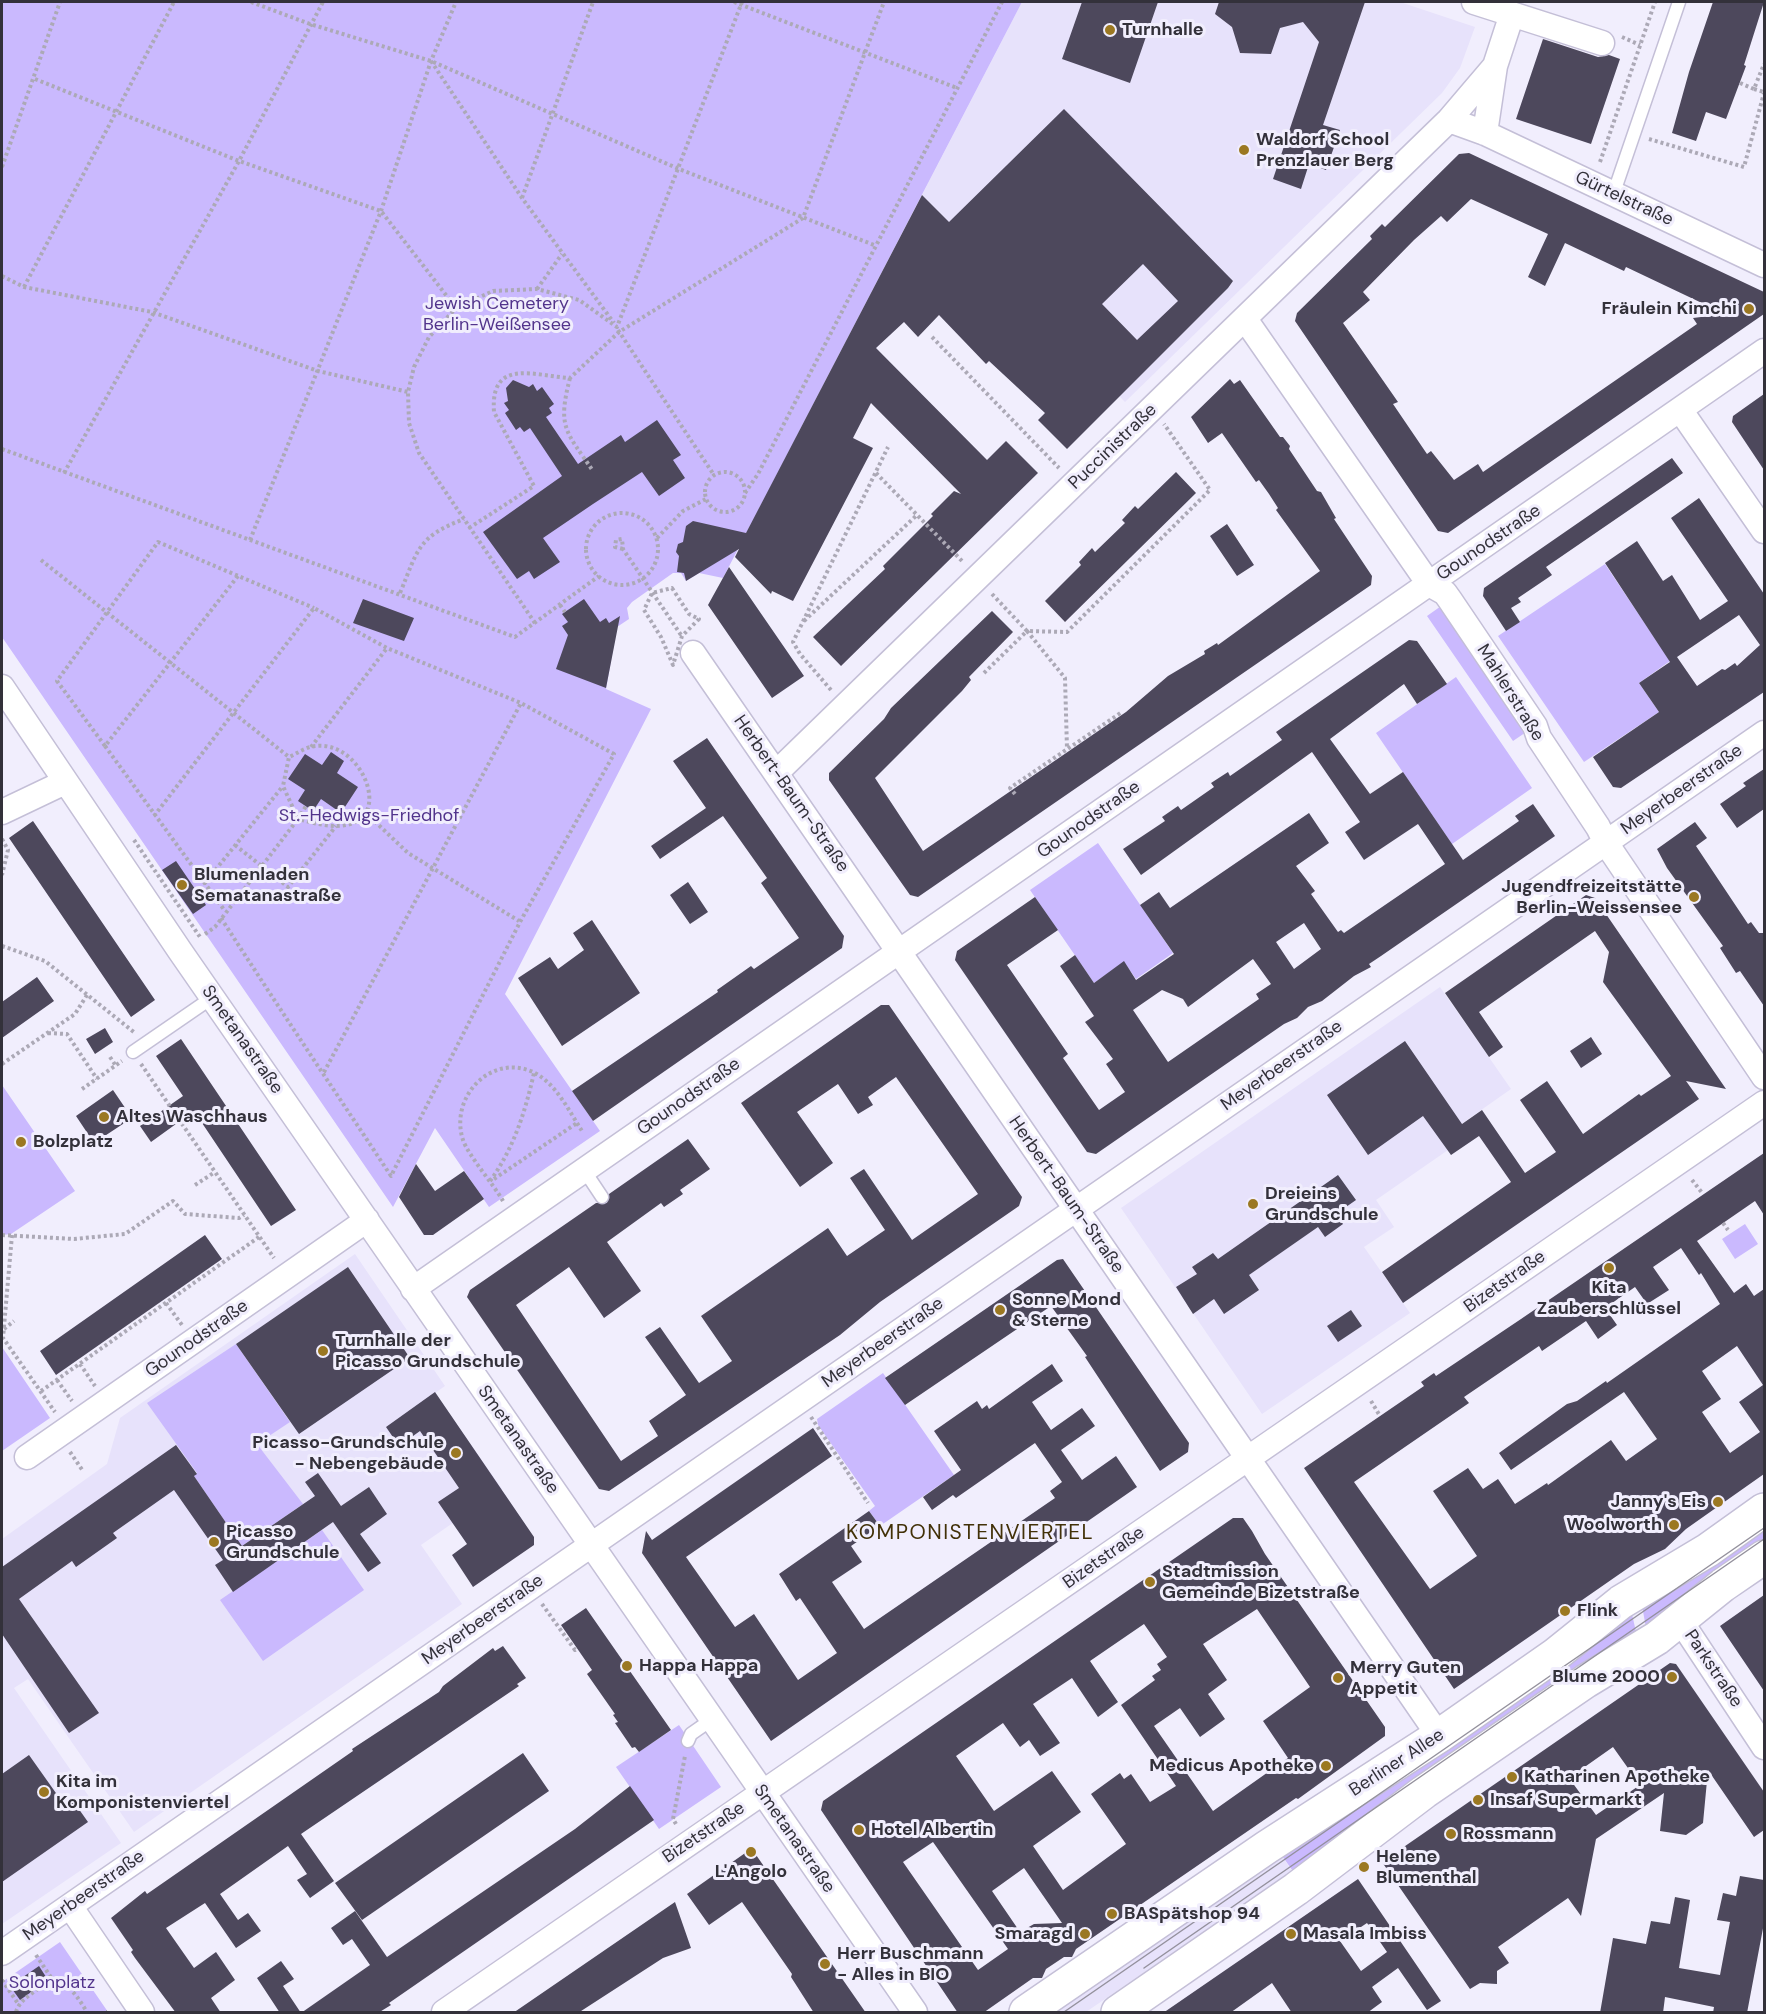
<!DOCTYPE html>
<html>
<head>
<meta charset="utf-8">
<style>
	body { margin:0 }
	#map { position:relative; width:1766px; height:2014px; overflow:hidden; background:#f1eefd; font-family:"DM Sans",sans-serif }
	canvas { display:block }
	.frame { position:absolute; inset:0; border:3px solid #33313a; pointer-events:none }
</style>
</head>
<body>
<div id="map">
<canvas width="1766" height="2014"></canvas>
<div class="frame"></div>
</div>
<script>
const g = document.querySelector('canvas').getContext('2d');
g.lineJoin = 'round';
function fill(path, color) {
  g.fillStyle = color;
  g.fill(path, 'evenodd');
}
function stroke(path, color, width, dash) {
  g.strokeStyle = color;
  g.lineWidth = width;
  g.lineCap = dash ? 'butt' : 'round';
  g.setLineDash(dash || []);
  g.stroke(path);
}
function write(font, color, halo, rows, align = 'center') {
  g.font = font + ' "DM Sans",sans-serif';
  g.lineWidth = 6;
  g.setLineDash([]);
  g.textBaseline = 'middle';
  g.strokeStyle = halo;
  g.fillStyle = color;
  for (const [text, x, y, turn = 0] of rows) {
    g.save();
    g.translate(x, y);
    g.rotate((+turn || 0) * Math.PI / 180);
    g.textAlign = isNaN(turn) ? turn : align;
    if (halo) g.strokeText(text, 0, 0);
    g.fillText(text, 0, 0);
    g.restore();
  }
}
const built = new Path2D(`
	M1022,2h378l75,25 -15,41 -18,25 -317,309 -203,-207z
	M1440,987l71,102 -71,50 8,11 -72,50 18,27 -30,20 46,66 -148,101 -141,-206z
	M355,1254l90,132 -10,7 67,96 -81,56 41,59 -328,228 -106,-153 -14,9 107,155 -119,81v-385l105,-75 13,-46z
	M1282,1856l10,15 -206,141h-29z`);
const green = new Path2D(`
	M2,2h1020l-299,576 -24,-5 -13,8 -5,-8h-8l-41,29 -5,6 2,11 -12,8 -11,62 45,20 -146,285 95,137 -111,76 -54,-79 -42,79 -391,-570z
	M1605,564l65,97 -31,22 20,29 -75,50 -86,-126z
	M1451,599l87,125 -25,17 -86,-125z
	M1456,677l76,111 -80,56 -76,-111z
	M1098,843l75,110 -37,26 -12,-17 -30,21 -64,-93z
	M2,1085l73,106 -64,43 -9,1z
	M1745,1224l13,20 -23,15 -13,-20z
	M236,1344l54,78 -33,22 46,60 -61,42 -48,-70 3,-3 -50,-70z
	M2,1347l48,71 -48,33z
	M883,1373l71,102 -74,51 -11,-15 6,-5 -57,-81 -1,-6z
	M1764,1522v24l-118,82 -5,-28z
	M322,1530l42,60 -101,71 -43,-61z
	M1632,1614l6,27 -341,236 -19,-27z
	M679,1725l42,62 -62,42 -43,-62z
	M60,1942l48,70h-106v-30z`);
const building = new Path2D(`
	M1082,2h76l-28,81 -68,-24z
	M1219,2h146l-42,123 17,5 -14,40 -17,-6 -8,25 -28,-10 46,-137 -16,-20 -23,6 -9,26 -31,-1 -8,-26 -17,-13z
	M1713,2h51l-20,63 2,1 -20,53 -20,-7 -10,29 -24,-8 17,-61z
	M1543,39l55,18 11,-2 11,4 -29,85 -75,-25z
	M1064,109l169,172 -5,7 -161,161 -29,-29 7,-7 -56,-52 -3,3 -47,-49 -21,22 -14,-15 -28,26 111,112 19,-19 32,32 -197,193 -28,-29 72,-68 -2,-3 50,-50 -2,-2 23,-23 7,3 -90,-91 -18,35 20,10 -80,153 -21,-10 -1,3 -36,-37 4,-8 -53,32 -2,-8 -7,-1 2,-16 -3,-4 2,-8 5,-2 3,-16 7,-5 53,12 176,-338 27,27zM1143,264l35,37 -41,39 -35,-36z
	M1469,153l295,139v22l-316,219 -10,-2 -143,-210 2,-8 75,-74 -2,-3 12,-12 3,3 74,-73zM1471,199l77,35 -20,43 17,9 20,-43 59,28 2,-4 99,47 -32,4 4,6 -214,148 -5,-8 -24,16 -23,-29 -4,3 -34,-50 5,-2 -55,-79 27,-23 -7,-8 51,-52 27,-24 6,6z
	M1230,379l4,5 6,-4 40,57h3l7,9 -1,3 28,42 4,1 15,26 -2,1 38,57 -1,9 -453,312 -8,-2 -81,-115v-7l55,-54 7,-11 101,-97 21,21 -44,45 2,3 -9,11 -87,87 48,73 203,-139 42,-36 37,-22 -1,-3 13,-8 1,2 102,-74 -44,-61 2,-2 -9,-14 -10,-14 -3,2 -34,-49 -14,10 -17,-26z
	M513,380l16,7 4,-3 4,7 5,-4 12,17 -5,4 3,5 -6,4 32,47 43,-29 4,7 32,-22 24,35 -8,5 12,18 -26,18 -17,-24 -49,32 -50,34 17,24 -26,17 -5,-8 -12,8 -34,-47 79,-56 -32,-48 -6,4 -4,-5 -4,3 -11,-17 4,-3 -5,-7 4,-2 -2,-13z
	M1764,394v76l-32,-48 1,-6z
	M1672,458l11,15 -137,94 6,8 -34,23 3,4 -10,6 9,14 -14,9 -23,-35 1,-8z
	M1176,472l20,21 -131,129 -20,-21 36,-36 -2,-3 13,-14 3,4 30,-29 -3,-3 13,-14 3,3z
	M1699,498l65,96v98l-143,96 -8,-1 -20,-30 66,-45 -20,-29 31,-21 -65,-99 32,-22 26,40 9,-6 28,45 28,-19 -57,-83zM1739,615l21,30 -23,21 -2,-3 -10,7 -3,-1 -25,17 -20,-29z
	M1227,524l27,41 -17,11 -27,-40z
	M729,567l75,109 -32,22 -64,-93z
	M363,599l51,19 -10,23 -51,-18z
	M584,599l16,23 6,-4 3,5 11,-7 -14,72 -50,-19 12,-34 -6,-9 6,-4 -6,-8z
	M1409,640l8,1 30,43 -30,20 -13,-20 -74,55 40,55 33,-22 60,88 56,-39 -4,-5 18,-12 22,32 -174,120 -12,8 2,3 -17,9 -32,25 -14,6 -11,11 -13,6 -188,130 -9,-2 -132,-192 2,-9 78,-54 23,33 -51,35 61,89 -5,4 36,52 26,-18 -19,-28 7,-5 -28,-37 9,-6 -34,-50 15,-11 19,28 30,-22 12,19 38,-26 -34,-49 19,-13 11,16 139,-95 20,30 -33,23 19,25 -4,3 27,38 3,-2 3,3 101,-69 -27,-40 -54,36 -19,-28 15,-10 -48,-70 -171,123 -18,-26 42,-28 -3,-4 16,-11 3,4 33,-23 -3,-4 17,-11 2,4 52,-36 -6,-8zM1304,923l17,26 -27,20 -18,-27zM1253,959l18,25 -15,10 3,5 -91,63 -35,-52 29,-20 21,9 5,8z
	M707,738l137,198 -2,12 -249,173 -21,-30 146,-99 -1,-2 34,-24 3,3 45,-31 -38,-55 6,-5 -44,-62 -63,43 -9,-13 55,-38 -33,-47z
	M331,752l13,9 -7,12 21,14 -17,26 -20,-14 -8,12 -15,-10 7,-11 -17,-11 17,-25 17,11z
	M1764,769v40l-27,19 -17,-24 26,-18 -3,-3z
	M33,821l122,179 -24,17 -122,-179z
	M1695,822l12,16 -11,8 52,78 3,-2 8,11h5v73l-24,-35 -4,2 -16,-25 3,-2 -56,-78 -10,-19z
	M176,861l30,44 -13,9 -31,-44z
	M688,882l20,30 -18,12 -20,-29z
	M1586,895l9,3 131,191 -40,-8 13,18 -296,204 -21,-31 129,-90 -32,-46 -28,19 -28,-39 -55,39 -41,-60 78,-54 57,83 20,-14 43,63 31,-21 -36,-52 27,-19 36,53 56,-40 2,2 30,-20 -68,-94 6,-30 -14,-21 -116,81 24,35 -14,10 -44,-64z
	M592,920l48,73 -78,53 -44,-68 32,-21 8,12 26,-19 -11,-17z
	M37,977l17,24 -52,37v-36z
	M881,1005h8l133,192 -3,9 -139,96 -40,33 -231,156 -10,-2 -132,-192 3,-7 126,-87h11l2,-9 79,-55 22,30 -30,21 3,4 -19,13 -3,-4 -54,39 34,49 -37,27 -35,-51 -53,38 105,156 37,-25 -9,-15 37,-26 -41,-58 15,-10 39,56 33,-22 -31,-45 127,-88 19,28 38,-26 -35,-52 14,-9 48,71 66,-46 -82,-117 -28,20 5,8 -15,9 -20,-30 -41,28 36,51 -33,24 -59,-84z
	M105,1028l8,14 -18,12 -9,-15z
	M1591,1037l11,17 -21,14 -11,-17z
	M181,1039l115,171 -25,16 -77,-115 -43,31 -11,-16 43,-30 -27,-40z
	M113,1090l19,28 -38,25 -18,-27z
	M1764,1153v62l-9,-14 -58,40 37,52 12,-9 8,12 10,-7v185l-78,55 -21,20 -31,15 -180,125 -150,-221 120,-82 -3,-4 13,-9 2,3 85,-57zM1681,1248l18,27 2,-2 19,31 -113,79 -1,-2 -29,20 -10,3 -68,49 12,17 113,-78 33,47 -31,22 -15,-21 -63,45 -1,-2 -32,21 -17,-25 -15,10 -15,-21 -35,23 44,65 -47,33 -76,-107 115,-79 -5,-6 75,-51 3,5 44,-30 12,18 19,-14 -12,-17 30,-21 12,17 22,-14 -16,-23zM1737,1346l26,39 -24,17 21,30 -30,21 -28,-41 19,-13 -19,-28z
	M416,1164l19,27 29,-20 20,28 -51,36h-9l-25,-38z
	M1338,1175l18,25 -20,14 7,10 -18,13 -7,-10 -69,48 10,15 -35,24 -10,-15 -21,15 -17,-27 21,-13 -5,-7 21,-14 5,6z
	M205,1235l17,24 -166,116 -16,-24z
	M1063,1259l126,184 -1,9 -28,19 -75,-114 2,-1 -36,-50 -146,99 -20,-27 172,-118z
	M348,1267l62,91 -111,76 -63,-90z
	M1351,1310l11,16 -24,16 -11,-16z
	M1052,1364l11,17 -31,21 19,28 31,-22 13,18 -34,24 21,30 34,-24 21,31 -366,254 -129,-188 4,-22 6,9 161,-112 19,28 -146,101 49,70 19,-13 44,66 39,-27 -37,-55 -4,3 -17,-27 90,-63 11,15 -29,20 11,16 -30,20 32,47 191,-131 -5,-7 12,-9 -27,-39 -79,55 -3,-3 -21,15 -9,-13 38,-27 -27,-39 43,-30 5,8 5,-4 2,4z
	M435,1392l99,145v8l-61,42 -21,-32 15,-11 -29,-42 21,-14 -39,-57 -21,15 -13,-19z
	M176,1445l21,29 -3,2 48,70 73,-50 -10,-14 13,-9 23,33 28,-19 18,27 -27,20 21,29 -13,9 -35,-50 -100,70 -18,-27 8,-5 -49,-70 -61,43 4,5 -41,29 -4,-6 -53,38 80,114 -30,20 -67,-99v-67z
	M1233,1518h10l9,13 13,23 120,173v9l-87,63 -2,-1 -220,151 -4,8h-8l-18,12 -4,9h-9l-50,35h-25l-137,-203 2,-9zM1257,1609l53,78 -47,34 25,37 -75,53 -59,-85 26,-18 20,29 25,-18 -17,-25 19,-14 -24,-36zM1144,1624l23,33 -10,7 4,6 -9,6 3,4 -34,25 55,81 -26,16 -19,-28 -7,5 -4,-6 -29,21 35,50 -63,46 -30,-44 48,-34 -29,-41 -58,40 -38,-55 47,-33 17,24 9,-7 11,16 20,-13 -27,-39 39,-26 26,39 20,-15 -28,-41zM933,1842l75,107 -30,21 -75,-108zM1024,1868l38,55 -28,1 -14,8 -28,-41z
	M1764,1595v96l-44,-65z
	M586,1608l85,122 -32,22 -4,-5 -3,1 -17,-25 3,-1 -5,-7 2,-1 -28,-40 5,-4 -31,-45z
	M503,1646l23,32 -9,6 2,2 -218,148 33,47 -24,17 -13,-18 10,-6 -19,-28 -68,48 18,26 10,-7 13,18 -25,17 -31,-45 -39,25 28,40 22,-16 19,28 -24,18 10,15h-45l-41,-55 -4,-6 2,-2 -22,-32 34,-27 2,3 206,-143 -1,-2 87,-57 4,-6 50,-38 2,3z
	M1670,1663l6,1 88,128v38l-10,7 -46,-67 -5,53 -17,12 -26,-4 4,-38 -68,46 -15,77 -13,-18 -70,49 11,16 -12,8v13l-17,-1 -10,6 -88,-127zM1613,1747l27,38 -44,30 -27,-37z
	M523,1753l26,38 -187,129 -27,-37z
	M29,1755l34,48 8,-5 17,24 -86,60v-108z
	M630,1786l24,34 -265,183 2,2 -13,8h-77l69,-48 -18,-26 -9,6 -12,-17 24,-17 32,46 188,-128z
	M748,1851l6,1 112,161h-52l-23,-36 1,-3 -50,-72 -33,23 -22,-31z
	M1740,1876l24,4v43l-17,90h-34l1,-6 -49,-10 -2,16h-63l13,-75 33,6 5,-23 19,3 5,-27 15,3 -11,68 41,7 10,-53 -13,-2 6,-27 13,3z
	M1358,1879l83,122 -14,9 -29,-42 -26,19 10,15 -15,11h-75l-20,-30 -42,30h-67zM1367,1923l20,29 -26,19 -21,-30z
	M675,1902l16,46 -28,10 -85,55h-65z
	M281,1961l13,18 -11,7 18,27h-21l-23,-35z
	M39,1966l9,14 -28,20 -10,-14z`);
const path = new Path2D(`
	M251,2l59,22 121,37 248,108 195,76
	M734,2l223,86
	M1622,37l18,8
	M431,61l91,137 92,125
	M35,79l204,82 142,50 75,97
	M1740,83l14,6 10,-25
	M1754,89l10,3
	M1649,139l95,28 20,-74
	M1600,162l55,-160
	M2,167l58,-165
	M522,198l71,-196
	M2,276l22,11 128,25 166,59 90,21
	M24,287l150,-285
	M537,289l25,-35
	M618,330l96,145
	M932,337l127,131
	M570,378c-13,50 -4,53 23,93
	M2,449l513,188 84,-61
	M705 492a20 20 0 1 1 40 0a20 20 0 1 1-40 0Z
	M64,473l175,-312 84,-159
	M876,473l87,89
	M745,493l13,-19 244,-472
	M586 549a36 36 0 1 1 72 0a36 36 0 1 1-72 0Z
	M469,528l65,-42 -40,-74c-4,-55 41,-36 76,-34l49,-46 184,-114 81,-216
	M657,538l26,-27 23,-12
	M250,540l131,-329 50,-150 25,-59
	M623,549l-8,-2 1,-7 6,-1 1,10 58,86
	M41,560l248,197
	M238,576l-133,170 -48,-65 101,-139 156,66
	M672,588l17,26 10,5 -17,17 -9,29 -12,-28 -17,-27 8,-17z
	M400,593c18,-43 17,-56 64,-74
	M992,594l35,37 40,1 143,-142 -46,-66
	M560,605l5,7
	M804,621l113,-106
	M535,623l-116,-170 -10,-30 -1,-31 6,-25 15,-30 27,-29 37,-17 44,-2 42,11 38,27 125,-325
	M984,673l43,-42 38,47 2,71
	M831,690l-31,-36 -7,-12 95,-195
	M105,746l120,165
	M311,747l76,-99
	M1015,794l-5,-6 112,-76
	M366,813l42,40 111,68
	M154,816l160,-208 73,40 134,55
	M2,839l6,11 -6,25
	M134,840l66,97
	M235,845l53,42 48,-61
	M204,884l79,-98
	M221,918c56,87 113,172 170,258l129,-254 94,-168 -93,-51 -198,371
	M205,934l10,-7 83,-108 -15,-33 6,-29c7,-3 14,-8 21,-10 47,-12 81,63 43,76 -17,7 -39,0 -55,-4l8,-13
	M2,946l43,15 90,72
	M48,1033l19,1 30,45
	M110,1057l6,9
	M2,1064l73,-50 12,-19
	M141,1064l133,194
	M82,1089l40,-28
	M494,1179l83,-56
	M1692,1180l11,14
	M490,1181c24,-33 35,-69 44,-108
	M195,1185l20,-13
	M503,1201c-9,-16 -35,-46 -40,-61 -14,-43 28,-87 70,-68 23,11 36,39 49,59
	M1723,1223l5,7
	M2,1235l72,4 51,-5 48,-33 12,13 54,4 5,-3
	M12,1235l-9,103 52,74
	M166,1303l16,22
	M4,1329l10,-8
	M80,1364l15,22
	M57,1380l15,21
	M41,1391l218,-154
	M1371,1401l9,15
	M811,1417l57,86
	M70,1452l13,19
	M542,1604l33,46 2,-2
	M676,1824l-3,-5 12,-63
	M36,1955l18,27
	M2,1980l17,25
	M16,2012c3,-10 11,-15 19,-21 27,-20 38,-1 52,21
	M106,2012h1`);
const lane = new Path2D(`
	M1613,195l66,-193
	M133,1052l80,-55
	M584,1170l18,27
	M688,1741l3,-7 20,-14`);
const street = new Path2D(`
	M1474,2l128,41
	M1449,120l36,13 279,132
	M1485,133l10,-67 17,-52
	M1245,319l184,265 16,9 5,7 85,126 4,12 59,89 8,16 158,234
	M1681,411l83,120
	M693,653l746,1083
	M2,687l178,264 735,1061
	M776,773l673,-653 46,-54
	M2,812l63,-30
	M413,1289l1351,-938
	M27,1457l340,-237
	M1680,1620l84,127
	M70,1906l72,106
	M2,1953l1762,-1220
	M444,2012l1320,-909`);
const primary = new Path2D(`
	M1026,2012l241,-165 172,-111 116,-81 66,-53 87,-52 56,-40
	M1118,2012l178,-123 128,-97 162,-111 71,-43 66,-53 41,-28`);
const tram = new Path2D(`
	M1144,1968l620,-429
	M1064,2012l700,-484`);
const markers = [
	[1110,30,6,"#9b7822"],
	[1244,150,6,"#9b7822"],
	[1749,309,6,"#9b7822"],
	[182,885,6,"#9b7822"],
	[1694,897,6,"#9b7822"],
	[104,1117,6,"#9b7822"],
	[21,1142,6,"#9b7822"],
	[1253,1204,6,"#9b7822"],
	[1609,1268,6,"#9b7822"],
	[1000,1310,6,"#9b7822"],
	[323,1351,6,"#9b7822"],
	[456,1453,6,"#9b7822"],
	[1718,1502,6,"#9b7822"],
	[1674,1525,6,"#9b7822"],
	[214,1542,6,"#9b7822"],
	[1150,1582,6,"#9b7822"],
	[1565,1611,6,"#9b7822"],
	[627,1666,6,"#9b7822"],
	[1672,1677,6,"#9b7822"],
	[1338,1678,6,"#9b7822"],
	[1326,1766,6,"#9b7822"],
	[1512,1777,6,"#9b7822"],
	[44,1792,6,"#9b7822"],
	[1478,1800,6,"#9b7822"],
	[859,1830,6,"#9b7822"],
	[1451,1834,6,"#9b7822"],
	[751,1852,6,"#9b7822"],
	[1364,1867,6,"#9b7822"],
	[1112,1914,6,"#9b7822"],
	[1085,1934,6,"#9b7822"],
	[1291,1934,6,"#9b7822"],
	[825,1964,6,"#9b7822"]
];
const poiNames = [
	["Turnhalle",1122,30],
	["Waldorf School",1256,140],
	["Prenzlauer Berg",1256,161],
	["Fräulein Kimchi",1737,309,"right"],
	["Blumenladen",194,875],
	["Sematanastraße",194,896],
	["Jugendfreizeitstätte",1682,887,"right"],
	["Berlin-Weissensee",1682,908,"right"],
	["Altes Waschhaus",116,1117],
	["Bolzplatz",33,1142],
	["Dreieins",1265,1194],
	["Grundschule",1265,1215],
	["Kita",1609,1288,"center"],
	["Zauberschlüssel",1609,1309,"center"],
	["Sonne Mond",1012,1300],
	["& Sterne",1012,1321],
	["Turnhalle der",335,1341],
	["Picasso Grundschule",335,1362],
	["Picasso-Grundschule",444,1443,"right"],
	["- Nebengebäude",444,1464,"right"],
	["Janny's Eis",1706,1502,"right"],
	["Woolworth",1662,1525,"right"],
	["Picasso",226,1532],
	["Grundschule",226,1553],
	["Stadtmission",1162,1572],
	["Gemeinde Bizetstraße",1162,1593],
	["Flink",1577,1611],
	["Happa Happa",639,1666],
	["Merry Guten",1350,1668],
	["Appetit",1350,1689],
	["Blume 2000",1660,1677,"right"],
	["Medicus Apotheke",1314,1766,"right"],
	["Katharinen Apotheke",1524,1777],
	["Kita im",56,1782],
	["Komponistenviertel",56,1803],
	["Insaf Supermarkt",1490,1800],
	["Hotel Albertin",871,1830],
	["Rossmann",1463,1834],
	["Helene",1376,1857],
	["Blumenthal",1376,1878],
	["L'Angolo",751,1872,"center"],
	["BASpätshop 94",1124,1914],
	["Smaragd",1073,1934,"right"],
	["Masala Imbiss",1303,1934],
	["Herr Buschmann",837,1954],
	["- Alles in BIO",837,1975]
];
const streetNames = [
	["Gürtelstraße",1624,199,25],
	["Puccinistraße",1113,447,-44],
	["Gounodstraße",1489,543,-34],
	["Mahlerstraße",1510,693,58],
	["Meyerbeerstraße",1682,790,-35],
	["Herbert-Baum-Straße",791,794,55],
	["Gounodstraße",1089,820,-35],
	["Smetanastraße",242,1040,55],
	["Meyerbeerstraße",1282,1066,-35],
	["Gounodstraße",689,1097,-35],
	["Herbert-Baum-Straße",1066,1195,55],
	["Bizetstraße",1505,1282,-35],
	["Gounodstraße",197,1339,-35],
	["Meyerbeerstraße",883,1343,-35],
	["Smetanastraße",518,1440,55],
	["Bizetstraße",1104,1558,-35],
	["Meyerbeerstraße",483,1620,-35],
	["Parkstraße",1713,1669,56],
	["Berliner Allee",1397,1763,-33],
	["Bizetstraße",704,1833,-34],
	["Smetanastraße",794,1839,55],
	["Meyerbeerstraße",84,1896,-35]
];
const parkNames = [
	["Jewish Cemetery",497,304],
	["Berlin-Weißensee",497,325],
	["St.-Hedwigs-Friedhof",369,816],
	["Solonplatz",52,1983]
];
const quarterNames = [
	["KOMPONISTENVIERTEL",970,1533]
];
fill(built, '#e7e2fb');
fill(green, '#cab9fe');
fill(building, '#4d485c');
stroke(lane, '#c4bfd7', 15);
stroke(street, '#c4bfd7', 27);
stroke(primary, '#c4bfd7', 36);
stroke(path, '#aca9b6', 4, [3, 3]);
stroke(lane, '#fff', 12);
stroke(street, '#fff', 24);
stroke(primary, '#fff', 33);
stroke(tram, '#94919d', 1.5);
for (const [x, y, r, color] of markers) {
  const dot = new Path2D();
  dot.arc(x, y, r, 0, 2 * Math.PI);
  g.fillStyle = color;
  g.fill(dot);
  stroke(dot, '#f1eefd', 2);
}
write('bold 18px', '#33313a', '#f1eefd', poiNames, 'left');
write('18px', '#33313a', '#f1eefd', streetNames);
write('18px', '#52348c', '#f1eefd', parkNames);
g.letterSpacing = '1.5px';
write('21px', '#423108', '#f1eefd', quarterNames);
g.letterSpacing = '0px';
</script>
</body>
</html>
